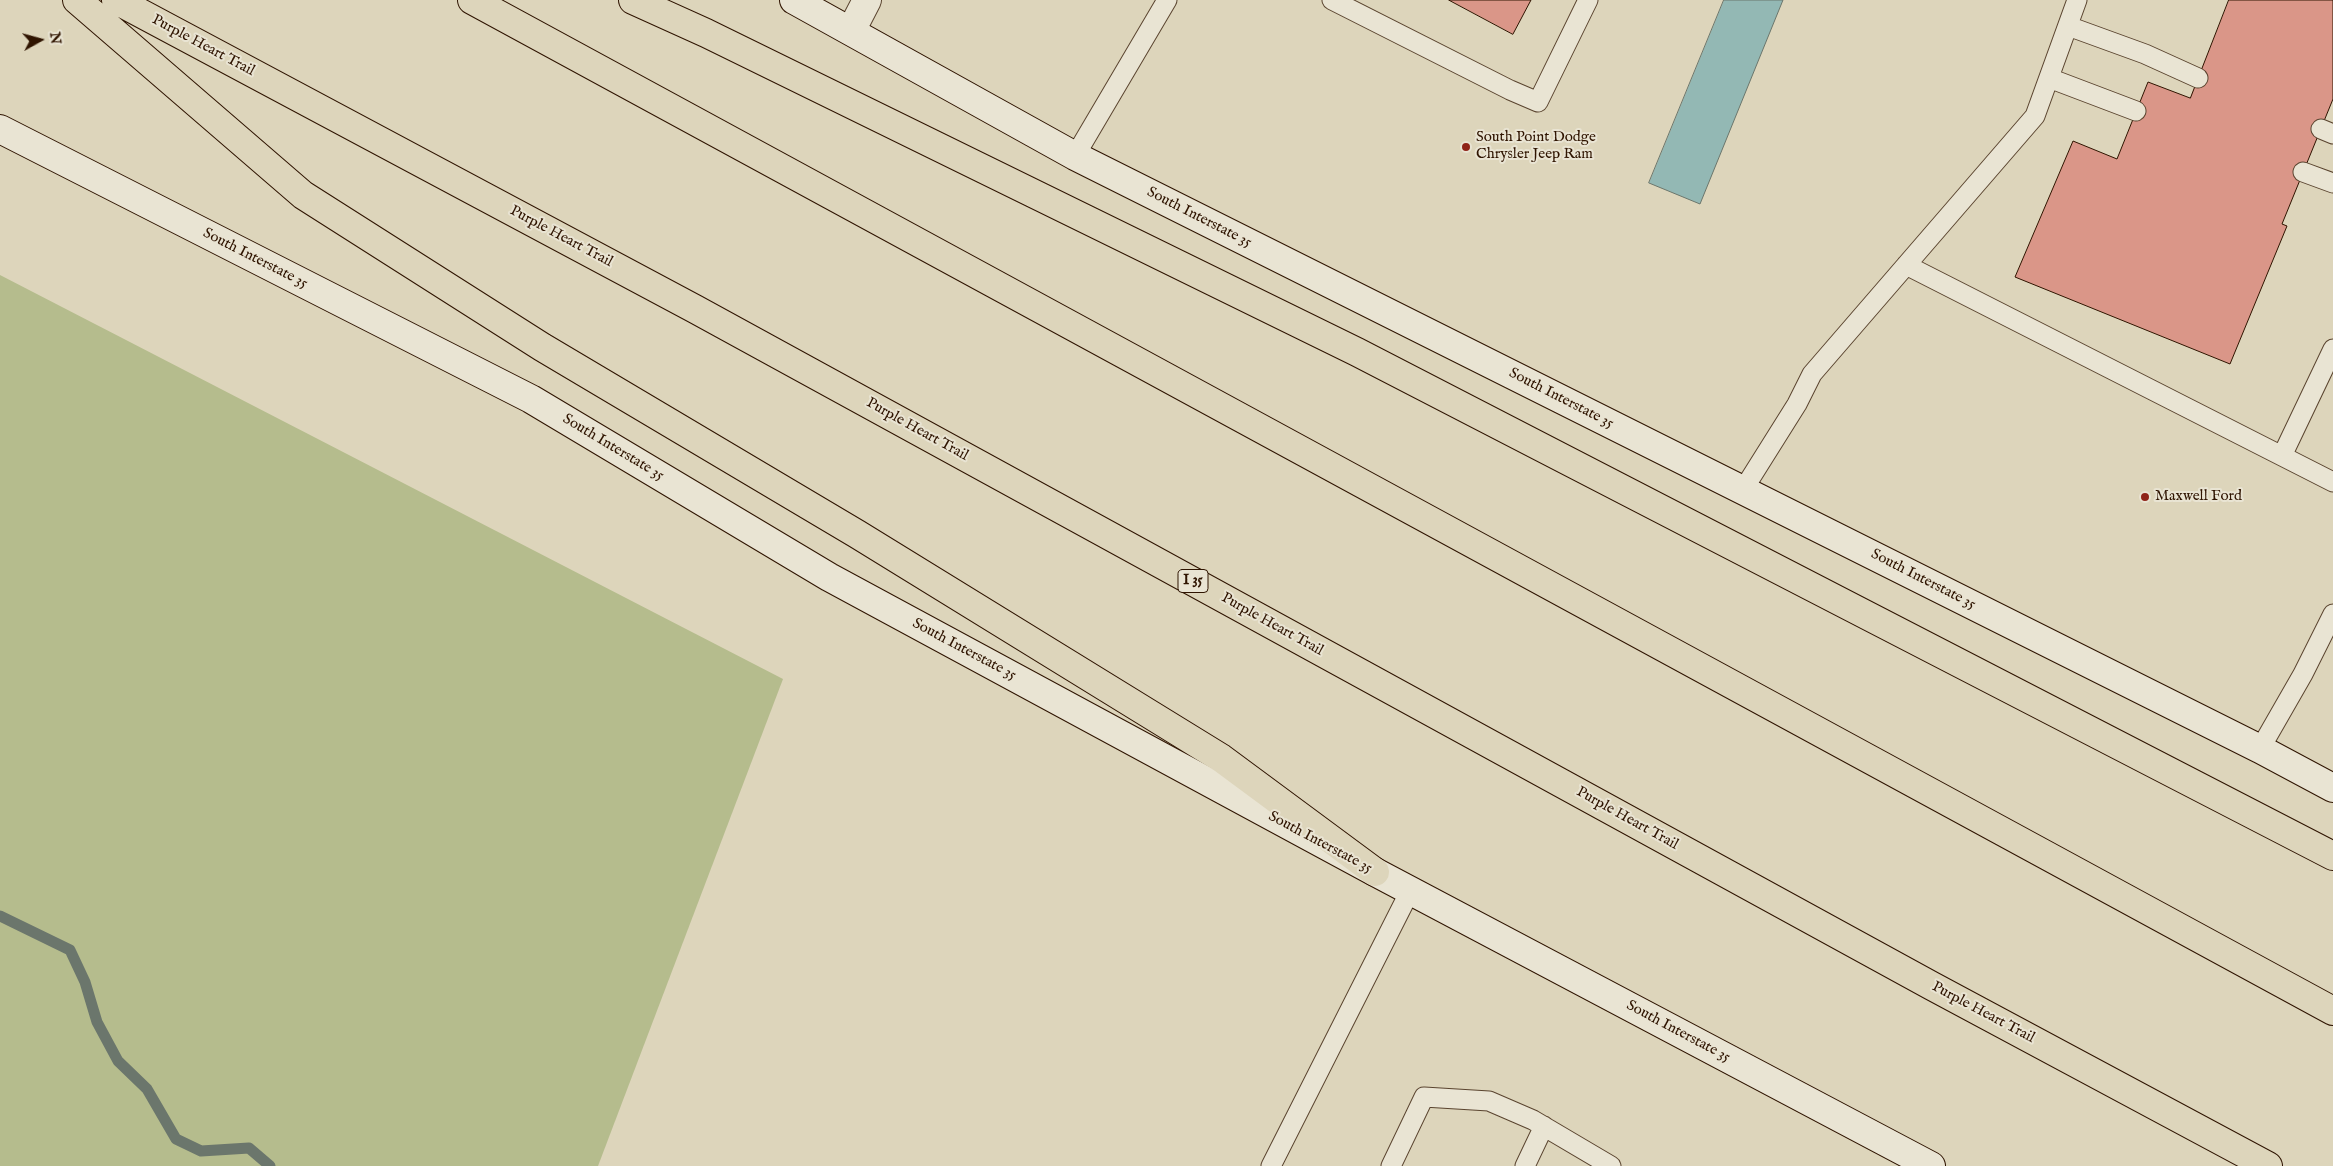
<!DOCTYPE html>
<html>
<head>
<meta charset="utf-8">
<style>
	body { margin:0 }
	#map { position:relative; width:2333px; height:1166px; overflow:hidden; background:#ddd5bb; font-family:"IM FELL English",serif }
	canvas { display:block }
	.north { position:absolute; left:15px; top:15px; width:50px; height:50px; -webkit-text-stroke:4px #e9e4d3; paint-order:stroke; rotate:83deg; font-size:14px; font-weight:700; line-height:20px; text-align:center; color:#2f1400 }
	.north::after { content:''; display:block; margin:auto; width:18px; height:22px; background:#2f1400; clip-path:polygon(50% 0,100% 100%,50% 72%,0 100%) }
</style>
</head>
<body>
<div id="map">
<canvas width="2333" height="1166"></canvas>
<div class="north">N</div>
</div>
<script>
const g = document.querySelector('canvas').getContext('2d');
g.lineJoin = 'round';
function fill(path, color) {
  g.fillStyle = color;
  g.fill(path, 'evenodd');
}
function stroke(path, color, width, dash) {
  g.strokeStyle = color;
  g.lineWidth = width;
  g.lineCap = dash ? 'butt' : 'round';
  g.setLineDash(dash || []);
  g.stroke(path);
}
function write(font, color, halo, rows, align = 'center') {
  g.font = font + ' "IM FELL English",serif';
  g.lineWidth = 4;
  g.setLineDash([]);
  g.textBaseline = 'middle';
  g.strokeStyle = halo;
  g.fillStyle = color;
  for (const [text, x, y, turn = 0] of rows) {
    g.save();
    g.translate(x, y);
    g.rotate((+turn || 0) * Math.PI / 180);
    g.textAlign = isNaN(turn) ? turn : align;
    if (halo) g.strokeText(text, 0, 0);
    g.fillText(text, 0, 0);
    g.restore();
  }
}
const green = new Path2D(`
	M0,275l783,404 -185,487h-598z`);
const water = new Path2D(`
	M1724,0h59l-83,204 -51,-21z`);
const stream = new Path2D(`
	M0,916l70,34 15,32 12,40 21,39 29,28 29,50 25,12 48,-3 21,18`);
const building = new Path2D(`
	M1449,0h82l-18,34z
	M2229,0h104v99l-51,125 5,2 -57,138 -215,-87 58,-136 44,18 31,-77 42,16z`);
const lane = new Path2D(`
	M1332,0l178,90 28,12 50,-102
	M2068,26l77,28 53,24
	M2049,78l87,33
	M2321,129l12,5
	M1075,156l92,-156
	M2303,172l30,11
	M1906,265l427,217
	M2282,456l51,-107
	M1743,490l54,-86 15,-30 223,-258 42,-116
	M2260,749l43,-75 30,-60
	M1271,1166l139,-275
	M1391,1166l33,-69 65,4 44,19 78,46
	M1525,1166l19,-40`);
const street = new Path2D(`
	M851,31l16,-31`);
const secondary = new Path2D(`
	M794,0l281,156 1185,593 73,39
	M0,129l531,270 298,178 546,295 556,294`);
const highway = new Path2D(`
	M77,0l226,195 239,152 315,187 364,224 154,114
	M116,0l579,309 1237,677 336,180
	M472,0l1861,1011
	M633,0l73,33 651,319 976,504`);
const markers = [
	[1466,147,5,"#8f2418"],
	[2145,497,5,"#8f2418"]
];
const shields = [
	[1193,581,30]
];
const shieldNames = [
	["I 35",1193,581]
];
const streetNames = [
	["Purple Heart Trail",203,46,28],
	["South Interstate 35",1199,218,27],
	["Purple Heart Trail",561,237,28],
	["South Interstate 35",255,259,27],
	["South Interstate 35",1561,399,27],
	["Purple Heart Trail",917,430,29],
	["South Interstate 35",613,448,31],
	["South Interstate 35",1923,580,27],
	["Purple Heart Trail",1272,625,29],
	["South Interstate 35",964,650,28],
	["Purple Heart Trail",1627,819,29],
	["South Interstate 35",1320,843,28],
	["Purple Heart Trail",1983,1013,28],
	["South Interstate 35",1678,1032,28]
];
const poiNames = [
	["South Point Dodge",1476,138],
	["Chrysler Jeep Ram",1476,155],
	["Maxwell Ford",2155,497]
];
fill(green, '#b5bc8d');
fill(water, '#93b8b4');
stroke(water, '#6b766c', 1);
stroke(stream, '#6b766c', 11);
fill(building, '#da9688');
stroke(building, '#2f1400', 1);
stroke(lane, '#5a442f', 21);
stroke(street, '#5a442f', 30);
stroke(secondary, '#2f1400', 30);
stroke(highway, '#2f1400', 30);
stroke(lane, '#e9e4d3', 19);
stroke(street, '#e9e4d3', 28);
stroke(secondary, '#e9e4d3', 28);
stroke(highway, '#ddd5bb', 28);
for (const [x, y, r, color] of markers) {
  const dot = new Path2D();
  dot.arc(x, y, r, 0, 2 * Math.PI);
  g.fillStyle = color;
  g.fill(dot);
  stroke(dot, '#e9e4d3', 2);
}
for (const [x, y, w] of shields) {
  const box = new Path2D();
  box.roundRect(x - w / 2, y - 11.5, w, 23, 4);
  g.fillStyle = '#e9e4d3';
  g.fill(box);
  stroke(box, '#2f1400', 1);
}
write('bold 14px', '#2f1400', null, shieldNames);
write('15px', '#2f1400', '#e9e4d3', streetNames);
write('15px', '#2f1400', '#e9e4d3', poiNames, 'left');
</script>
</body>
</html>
